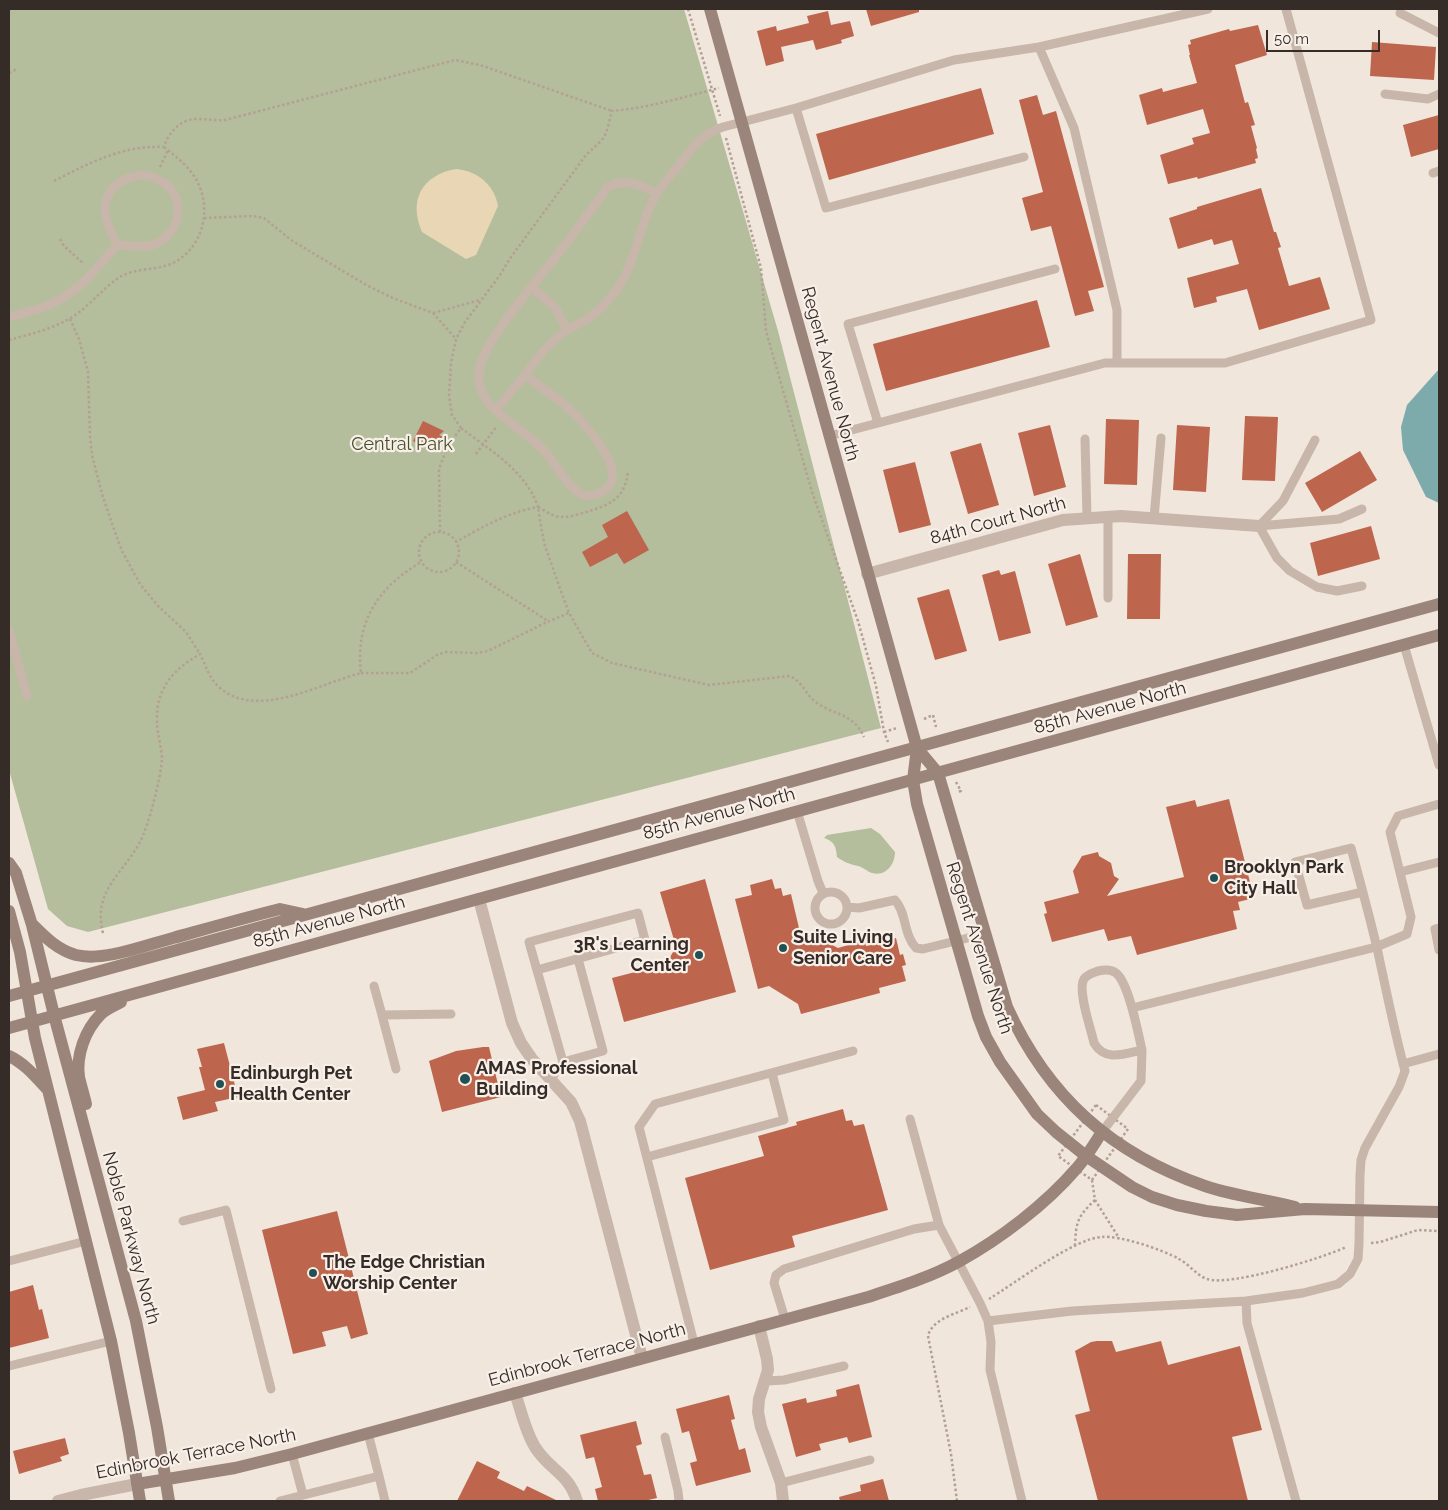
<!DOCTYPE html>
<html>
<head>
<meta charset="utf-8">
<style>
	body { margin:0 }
	#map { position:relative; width:1448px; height:1510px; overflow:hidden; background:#f0e6dc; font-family:Raleway,sans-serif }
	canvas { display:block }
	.frame { position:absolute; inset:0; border:10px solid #352c28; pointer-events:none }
	.scale { position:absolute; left:1266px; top:30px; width:114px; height:22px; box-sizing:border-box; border:2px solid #352c28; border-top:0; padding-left:6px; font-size:15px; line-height:18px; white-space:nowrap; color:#352c28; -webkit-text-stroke:4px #f8f0e8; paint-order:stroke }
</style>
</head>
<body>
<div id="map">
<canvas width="1448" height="1510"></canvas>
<div class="frame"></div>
<div class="scale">50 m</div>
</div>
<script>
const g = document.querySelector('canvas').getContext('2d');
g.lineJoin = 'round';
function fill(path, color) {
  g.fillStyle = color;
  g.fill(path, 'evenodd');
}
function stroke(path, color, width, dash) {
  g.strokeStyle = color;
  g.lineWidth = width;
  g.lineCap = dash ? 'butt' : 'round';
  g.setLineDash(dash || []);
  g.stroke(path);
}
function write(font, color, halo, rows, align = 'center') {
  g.font = font + ' Raleway,sans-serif';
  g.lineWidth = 4.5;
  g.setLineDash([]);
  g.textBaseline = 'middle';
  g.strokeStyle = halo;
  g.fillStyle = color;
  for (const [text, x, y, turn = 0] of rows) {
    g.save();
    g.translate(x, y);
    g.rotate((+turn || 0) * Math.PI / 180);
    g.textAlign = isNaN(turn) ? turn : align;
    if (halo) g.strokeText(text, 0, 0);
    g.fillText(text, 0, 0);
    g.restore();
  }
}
const green = new Path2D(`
	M9,9h675l94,322 103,397 -793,204 -21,-6 -19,-17 -39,-139z
	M871,828l9,6 15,18c0,12 -9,25 -23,21 -4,-1 -9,-6 -14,-7 -9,-2 -14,-4 -21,-9 -1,-11 -3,-16 -13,-19l3,-3z`);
const sand = new Path2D(`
	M456,169c21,2 38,15 42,37l-22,49 -10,4 -44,-27c-14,-32 0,-57 34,-63z`);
const water = new Path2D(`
	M1439,369v134l-13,-6 -23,-47 -2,-23 6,-22z`);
const building = new Path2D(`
	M866,9h53v3l-48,14z
	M828,11l3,14 19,-4 4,15 -13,4 1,3 -26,7 -3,-10 -32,7 3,14 -18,5 -9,-35 19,-5 1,5 32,-8 -2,-7z
	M1258,25l9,30 -32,10 10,38 3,-1 7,23 -4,1 6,22 -1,1 2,9 -3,1 1,4 -58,16 -1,-2 -29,7 -8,-29 34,-11 -2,-6 18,-5 -7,-24 -56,16 -8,-30 23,-7 1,4 34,-9 -8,-28h1l-2,-10 3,-1 -1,-4 39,-11 1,2z
	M1372,42l64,5 -2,33 -64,-4z
	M981,88l13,46 -165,46 -13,-46z
	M1037,95l6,20 13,-4 48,176 -16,4 6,20 -19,5 -24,-90 -20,5 -9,-33 21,-6 -24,-92z
	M1439,115v34l-28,8 -8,-32z
	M1261,188l13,44h2l5,15 -3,1 11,38 31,-9 10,32 -71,21 -12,-41 -31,8 1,5 -23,6 -7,-30 52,-14 -7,-24 -18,5 -2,-6 -34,10 -9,-31 28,-9v-2z
	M1037,300l13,47 -164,44 -13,-47z
	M1245,416l33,1 -3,64 -33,-1z
	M1106,419l33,1 -2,65 -33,-1z
	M423,421l21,10 -5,4 6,3 -6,12 -4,-2 -2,3 -20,-10z
	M1050,425l16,62 -32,9 -16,-63z
	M1177,425l33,2 -4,65 -33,-2z
	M981,443l18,62 -31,9 -18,-62z
	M1360,451l17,29 -55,32 -17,-29z
	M915,462l16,63 -32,8 -16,-63z
	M627,511l22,39 -25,14 -7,-11 -27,14 -8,-15 26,-15 -6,-12z
	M1371,526l9,33 -62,17 -8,-33z
	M1080,554l18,63 -32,9 -18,-62z
	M1128,554h33l-1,65h-33z
	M999,570l2,5 14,-4 16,62 -32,8 -17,-66z
	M949,589l18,62 -32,9 -18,-62z
	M1229,799l25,99 -16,4 2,8 -7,1 4,18 -100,26 -6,-19 -23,5 -4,-12 -52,13 -8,-28 3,-1 -3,-11 35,-9 -6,-22 9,-15 16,-4 1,4 12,7 3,13 5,3 -12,17 77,-19 -18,-70 29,-7 2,7z
	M705,879l31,113 -112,30 -12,-44 54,-14 10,-17 -16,-55z
	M772,879l3,10 6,-1 2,8 8,-2 8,34 39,20 27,-8 1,6 30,-8 4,17 3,-1 3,11 -4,1 4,15 -27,7 1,5 -79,21 -3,-10 -29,-18 -11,3 -23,-90 17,-4 -2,-10z
	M224,1043l14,54 -23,5 3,9 -35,9 -6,-23 28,-7 -6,-23h3l-5,-18z
	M483,1047h6l12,50 -59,15 -13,-51 27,-10z
	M843,1109l3,12 6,-1 2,6 10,-2 24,86 -96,26 3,11 -85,23 -25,-92 79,-22 -6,-20 39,-11 -1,-3z
	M337,1211l31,123 -17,5 -4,-13 -25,6 4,14 -33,8 -31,-124z
	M33,1285l6,25 3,-1 7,29 -40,10v-56z
	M1097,1341h15l4,11 45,-11 7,24 72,-19 22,84 -30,7 16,64h-150l-23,-86 15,-4 -15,-60 16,-9z
	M859,1384l13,53 -23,6 -2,-6 -28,7 2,6 -25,7 -14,-53 24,-6 1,5 30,-7 -1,-6z
	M729,1395l6,24 -4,1 8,30 6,-2 6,24 -55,14 -6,-23 7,-2 -8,-30 -7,2 -6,-24z
	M636,1421l6,23 -6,2 8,29 7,-1 6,24 -13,3h-46l-3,-12 7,-2 -8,-30 -8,2 -6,-24z
	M65,1438l4,16 -9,3 2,4 -43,13 -6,-23z
	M477,1461l23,11 -3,6 27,13 3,-5 31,15h-101z
	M883,1479l6,22h-49l-1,-4 22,-6 -1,-6z`);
const path = new Path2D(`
	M688,9l32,107
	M9,73l8,-4
	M726,138l35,130 5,63 46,161 46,129 18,65 8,46 4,10
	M160,167l8,-17
	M54,181c35,-18 69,-36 110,-34 4,-14 17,-29 34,-28 11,0 16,2 27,1l230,-60 25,5 132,46
	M204,218l49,-2 11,2 27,22 77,46 27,13 38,14 23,26
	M60,239l4,7 20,18
	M433,313l47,-13
	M70,319l9,20 9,33 2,64 2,19 10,39 13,38 7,19 18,33 18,22 28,26 14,22
	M9,340c25,-7 53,-13 73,-30 13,-11 24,-24 38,-33 17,-10 38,-6 55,-15 30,-17 38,-57 19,-86 -8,-12 -19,-20 -30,-29
	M461,428l-9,-13 -3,-19 2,-33 5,-24 9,-17 35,-47 11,-18 75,-102c5,-5 10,-9 15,-14 7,-8 8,-20 11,-30 36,-3 72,-14 107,-23
	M476,454l21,-28
	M628,473c-4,26 -18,32 -42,39 -7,2 -15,5 -23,5 -9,1 -17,-6 -25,-10l4,25 3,14 17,48 7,19 23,40 20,10 97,22 80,-9c13,4 17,20 28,27 19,13 36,10 47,34
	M440,532l-1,-62c4,-15 12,-29 22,-42 29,22 65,43 77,79 -29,5 -56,20 -82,35
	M419 552a20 20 0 1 1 40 0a20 20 0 1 1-40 0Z
	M456,562l89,57 2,3 22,-9
	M361,673h49l27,-18 8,-3 32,1 11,-2 59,-29
	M924,719l9,-4 3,12
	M884,732l13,-4
	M956,782l5,9 -4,1
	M103,933c-11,-42 20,-59 37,-91 8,-14 22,-68 22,-84 -1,-13 -5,-25 -5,-38 -1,-32 17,-51 43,-66 6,12 9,24 19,33 37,34 102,-4 142,-14 -6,-52 17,-85 60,-111
	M1096,1105l32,24 -36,51 -34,-24z
	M1092,1180l3,20 24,38
	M1371,1243l9,-1 38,-12 21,1
	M1075,1246c1,-24 2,-29 20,-46
	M989,1299c26,-16 86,-61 113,-62 17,-2 62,13 77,22 10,5 17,16 28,20 22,8 116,-21 139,-32
	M957,1501l-6,-47 -23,-118c4,-17 28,-22 42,-29`);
const lane = new Path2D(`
	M1400,13l39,20
	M1039,47l35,81 43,182v53
	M1385,94l43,5 11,-5
	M796,108l30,100 198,-51
	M1433,173l6,-2
	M145,175c8,2 15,4 22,10 21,19 10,56 -19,61 -9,1 -21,-1 -31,-1 -4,-10 -12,-23 -12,-34 -1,-24 20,-35 40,-36z
	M657,194c-17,-10 -31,-16 -49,-7 -15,19 -28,39 -43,58 -21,28 -83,96 -86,127 -1,10 2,21 8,29 16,20 42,32 59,52 11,12 22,36 37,42 7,2 16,-1 22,-5 27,-19 -26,-72 -41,-86 -13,-10 -27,-19 -39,-29 11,-16 22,-30 38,-42 8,-6 18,-10 26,-15 11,-8 21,-19 29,-30 18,-27 21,-60 35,-88 8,-15 20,-27 30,-40 11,-15 21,-27 40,-33l73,-19 158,-48 85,-13 169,-38
	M532,288l23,19 12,23
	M9,317c18,-5 39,-9 55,-20 21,-13 37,-34 53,-52
	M496,410l29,-35
	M878,423l-30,-99 207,-55
	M829,436l276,-73h120l146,-43 -85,-311
	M1085,439l2,78
	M1108,516v82
	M1154,518l7,-80
	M1259,526l18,32 13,13 27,16 20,4 25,-5
	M1259,526l80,-7 23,-10
	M1259,526l24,-25 32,-61
	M9,630l18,66
	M1404,645l35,120
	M797,811l21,70 5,12
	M1400,872l39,-10
	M815 908a16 16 0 1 1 32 0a16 16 0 1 1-32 0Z
	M847,907l12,1 36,-8c12,13 8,34 21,48l7,1 61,-15
	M1439,928l-4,1 4,21
	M537,970l108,-30 -7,-27 -109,29 34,120 -12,17
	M374,986l8,29 69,-1
	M1132,1008l244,-61 31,-13 4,-17 -21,-85 8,-16 41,-12
	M382,1015l14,54
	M563,1062l40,-11 -25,-92
	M1403,1064l36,-10
	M910,1119l29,106 41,78 8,18 3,21 -1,28 32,131
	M1102,1132l39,-51 1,-31c-18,4 -37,12 -48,-7 -3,-14 -17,-53 -10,-64 4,-5 9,-6 14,-8 5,-1 13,-2 18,2 13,10 22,60 26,77
	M647,1157l137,-37 -12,-47
	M183,1221l43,-11 45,179
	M9,1261l77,-20
	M1246,1301l1,22 49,178
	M785,1319l-11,-36 2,-8 8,-6 130,-40 25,-4
	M988,1321l84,-10 174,-10 57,-8 35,-9 12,-10 8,-15 1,-15 1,-69 1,-15 4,-12 34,-61 6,-16c-11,-41 -19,-82 -28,-123 -8,-34 -17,-67 -26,-100l-56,14 12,43 56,-13
	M694,1343l-55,-216 16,-23 198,-53
	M9,1366l102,-25
	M766,1381l18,-1 60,-14
	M368,1433l11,43
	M665,1437l13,54 1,10
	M292,1454l11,41
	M781,1483l89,-23
	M280,1501l99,-25 6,25`);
const street = new Path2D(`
	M867,574l196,-54 58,-4 138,10
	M479,899l33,124 9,20 11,16 39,43 9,19 62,237
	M759,1326l8,33 1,11 -9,29 -1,13 3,15 20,56 2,18
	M515,1393c6,17 10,38 20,54 14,23 33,25 42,54
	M58,1501l23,-6 56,-11`);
const secondary = new Path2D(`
	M710,9l207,739 -4,32 4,24 61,212 8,21 14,25 37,52 19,18 30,24 46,31 20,10 25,8 29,6 31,4 68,-6 134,3
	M917,748l21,25 69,234c41,90 105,147 198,179 29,10 60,13 90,21
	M9,863l7,10 16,52 22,90 82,306 21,106 12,74
	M9,911l11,41 15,86 76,303 18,92 11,68
	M33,925c13,13 25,25 43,30 28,7 70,-10 97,-17 36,-10 71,-20 107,-29l23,5
	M9,996l1430,-392
	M9,1028l1430,-393
	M9,1056c15,7 26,20 37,32
	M86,1104c-2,-9 -5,-18 -7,-27 -3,-22 6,-47 22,-63 5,-5 13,-8 20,-12
	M137,1484l98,-16 57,-14 576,-157c31,-10 63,-20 92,-36 40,-22 86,-57 116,-92 10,-11 18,-25 26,-37`);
const markers = [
	[1214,878,5,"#215153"],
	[783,948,5,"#215153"],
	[699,955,5,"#215153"],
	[465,1079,6,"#215153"],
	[220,1084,5,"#215153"],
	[313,1273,5,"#215153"]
];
const streetNames = [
	["Regent Avenue North",830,374,75],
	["84th Court North",998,521,-15],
	["85th Avenue North",1110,708,-15],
	["85th Avenue North",719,814,-15],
	["85th Avenue North",329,922,-15],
	["Regent Avenue North",979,948,72],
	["Noble Parkway North",131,1238,75],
	["Edinbrook Terrace North",587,1355,-15],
	["Edinbrook Terrace North",196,1454,-11]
];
const parkNames = [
	["Central Park",402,445]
];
const poiNames = [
	["Brooklyn Park",1224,868],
	["City Hall",1224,889],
	["Suite Living",793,938],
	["Senior Care",793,959],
	["3R's Learning",689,945,"right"],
	["Center",689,966,"right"],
	["AMAS Professional",476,1069],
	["Building",476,1090],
	["Edinburgh Pet",230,1074],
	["Health Center",230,1095],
	["The Edge Christian",323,1263],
	["Worship Center",323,1284]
];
fill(green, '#b4be9d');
fill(sand, '#e9d6b5');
fill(water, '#7daaab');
fill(building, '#bd654d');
stroke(path, '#b3a093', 2.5, [2.5, 2.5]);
stroke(lane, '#c7b6a9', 9);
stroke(street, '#c7b6a9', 12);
stroke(secondary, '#9b857a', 12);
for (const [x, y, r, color] of markers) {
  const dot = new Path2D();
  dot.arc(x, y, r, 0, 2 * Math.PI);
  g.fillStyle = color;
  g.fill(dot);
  stroke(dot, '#f8f0e8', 2);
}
write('18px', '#352c28', '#f8f0e8', streetNames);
write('18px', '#45512e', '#f8f0e8', parkNames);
write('bold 18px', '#352c28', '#f8f0e8', poiNames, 'left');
</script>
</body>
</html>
